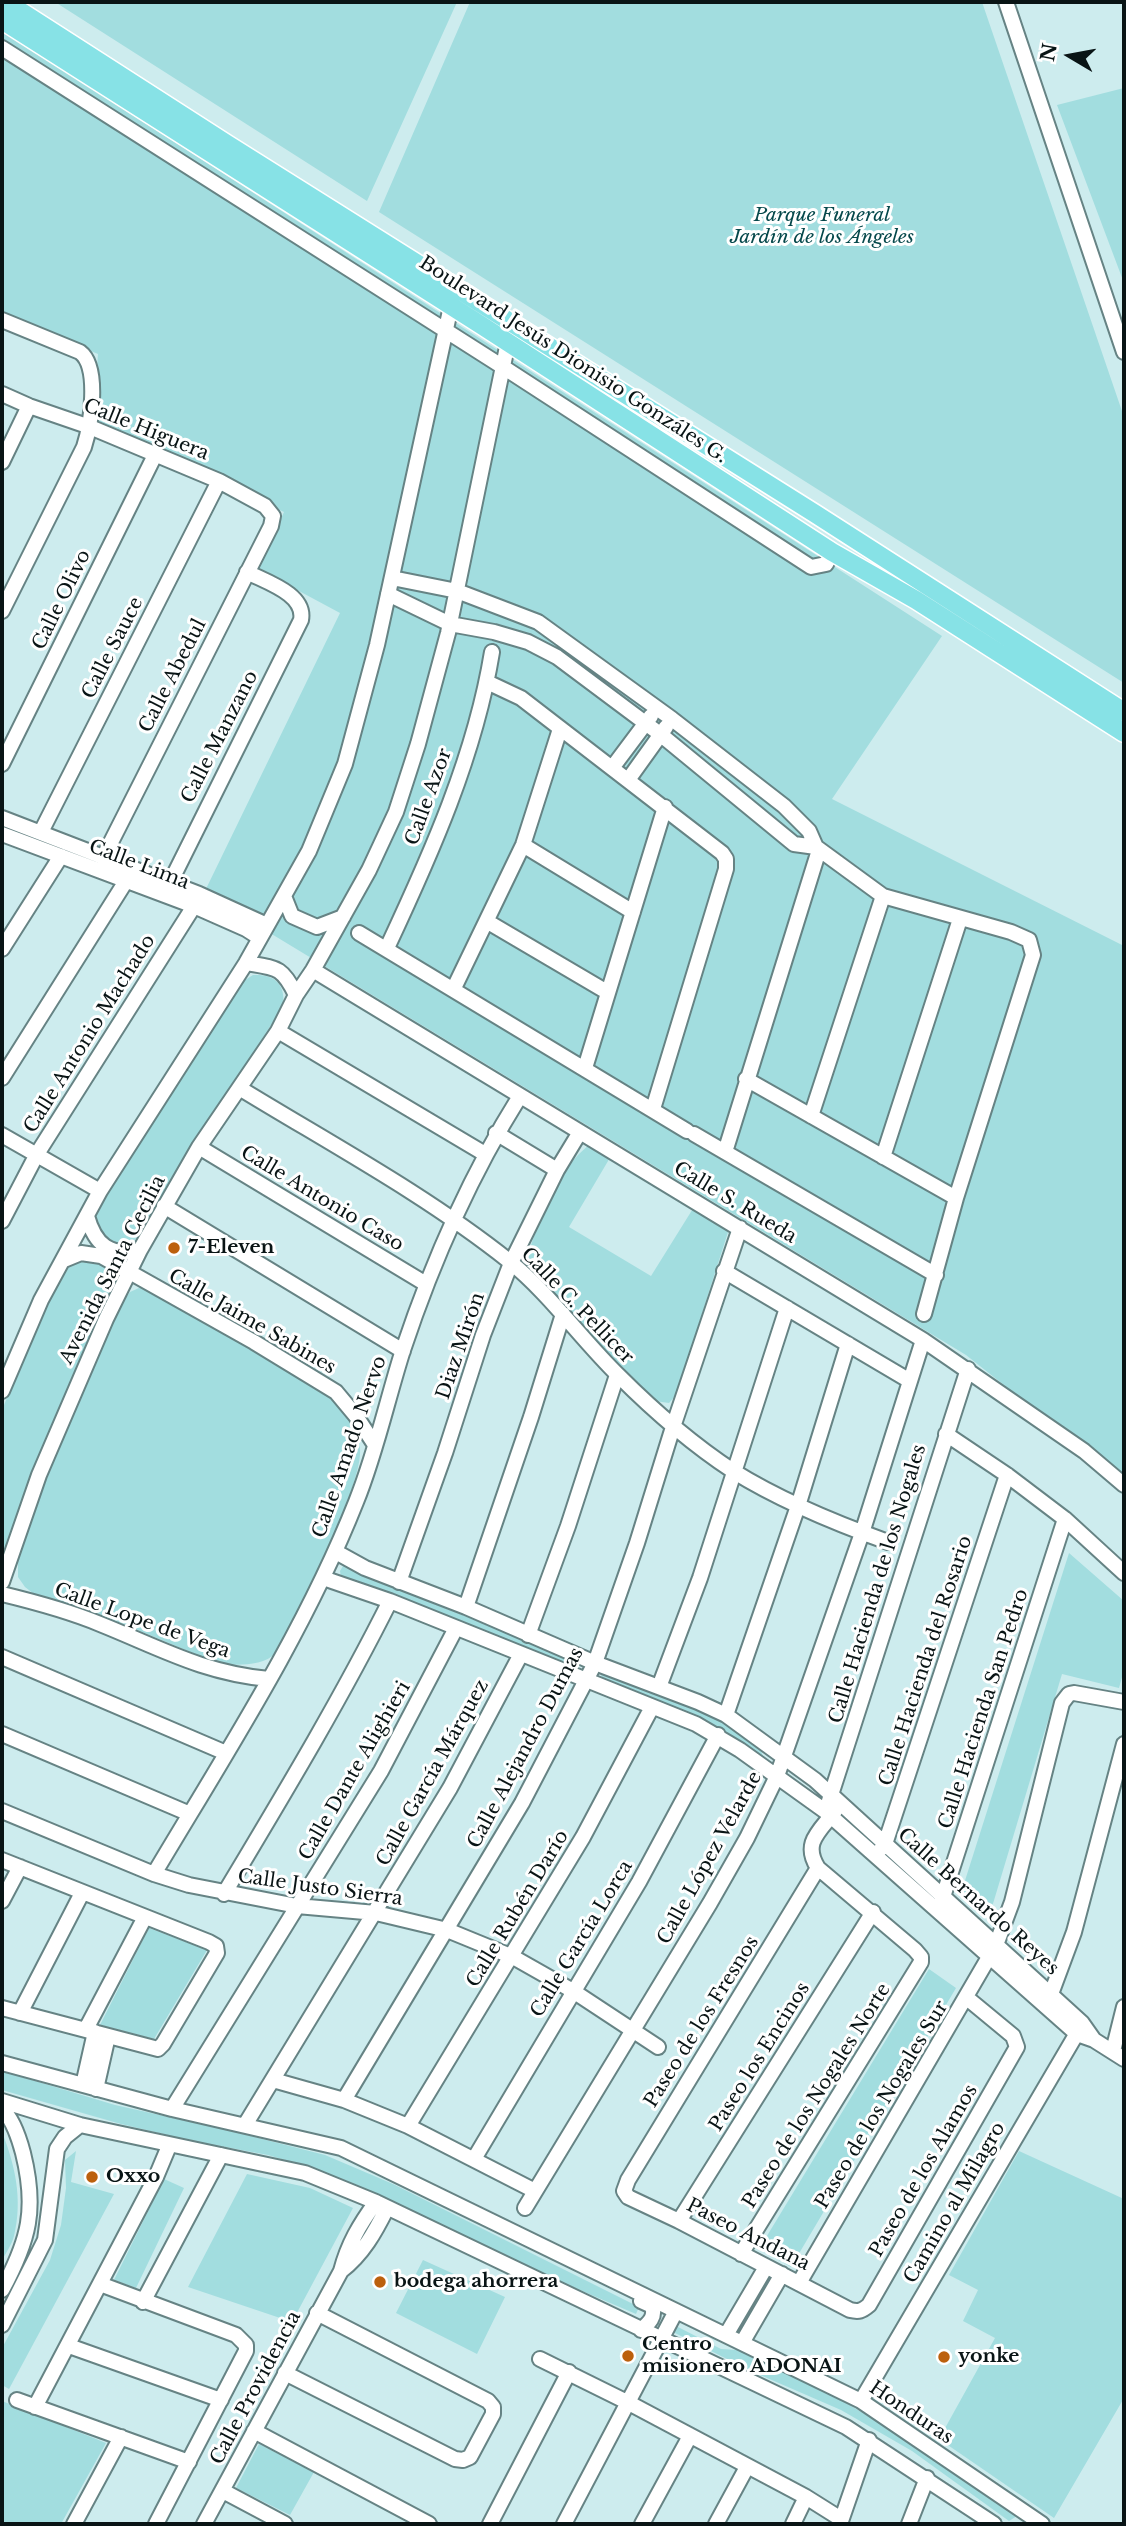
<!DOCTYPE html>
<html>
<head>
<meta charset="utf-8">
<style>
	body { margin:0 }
	#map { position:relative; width:1126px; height:2526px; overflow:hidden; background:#cdecee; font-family:"Libre Baskerville",serif }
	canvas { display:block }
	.frame { position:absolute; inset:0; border:4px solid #091415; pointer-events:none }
	.north { position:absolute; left:1035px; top:21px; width:70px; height:70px; -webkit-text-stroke:5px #fff; paint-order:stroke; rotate:280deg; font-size:19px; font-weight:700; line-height:28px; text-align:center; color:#091415 }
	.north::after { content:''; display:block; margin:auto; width:24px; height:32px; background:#091415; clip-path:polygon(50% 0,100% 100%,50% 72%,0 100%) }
</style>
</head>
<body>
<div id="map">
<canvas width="1126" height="2526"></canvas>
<div class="frame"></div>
<div class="north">N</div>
</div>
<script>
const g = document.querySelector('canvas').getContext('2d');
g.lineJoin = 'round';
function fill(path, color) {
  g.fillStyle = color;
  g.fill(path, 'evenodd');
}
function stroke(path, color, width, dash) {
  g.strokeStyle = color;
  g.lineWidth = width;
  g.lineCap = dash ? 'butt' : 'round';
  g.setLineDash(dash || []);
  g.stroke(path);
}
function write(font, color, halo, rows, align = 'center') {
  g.font = font + ' "Libre Baskerville",serif';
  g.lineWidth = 6;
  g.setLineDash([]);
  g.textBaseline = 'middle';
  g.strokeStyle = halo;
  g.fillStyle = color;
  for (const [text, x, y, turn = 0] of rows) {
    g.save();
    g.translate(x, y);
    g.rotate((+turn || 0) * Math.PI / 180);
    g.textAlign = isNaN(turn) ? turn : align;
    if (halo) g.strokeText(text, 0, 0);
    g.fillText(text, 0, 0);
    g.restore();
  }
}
const green = new Path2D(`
	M55,2h402l-90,199z
	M470,2h512l142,415v266l-745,-471z
	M2,31l940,605 -110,163 292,147v534l-158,-125 -762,-462 136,-280 -82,-44 26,-57 -191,-90 5,-68 -96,-40z
	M1124,88v195l-67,-178z
	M253,975c22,-1 33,9 30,32l-88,134 -36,58 -18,35 -11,10h-15l-14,-5 -6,-13 1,-12 38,-68 111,-166z
	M589,1145l22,11 -42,71 82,49 43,-69 35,22 -53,166 -7,8 -14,-2 -39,-37 -58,-65 -29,-29c-8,-19 29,-86 41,-105 5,-8 12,-14 19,-20z
	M92,1256l18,11 3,12 -2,12 -67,153 -42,115v-149l25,-62 36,-77 8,-9z
	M141,1287h11l181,111c15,15 26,30 27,51 3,34 -56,152 -74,185 -3,6 -6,15 -10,19 -14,14 -40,12 -57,11l-127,-53 -58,-17 -9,-7 -7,-10v-18l18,-55 26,-67 61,-136 7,-9z
	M1069,1553l55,48v69l-5,18 -57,-14 -73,243 -27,-27z
	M347,1565l14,9 212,86 1,5 -3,2 -211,-85 -19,-5 -1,-6 3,-5z
	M605,1674c27,10 155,55 158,82l-4,-1 -31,-22 -27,-14 -98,-40 -2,-4z
	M149,1928l58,22 -53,89 -54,-14z
	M929,1969l27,19 -165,279 -32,-18z
	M2,2071l113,34 112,25 98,25 68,29 246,123 -3,7 -185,-79 -127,-63 -56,-17 -80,-15 -67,-16 -119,-34z
	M2,2132c13,33 21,67 12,104 -2,8 -8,17 -12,24z
	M76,2151l-5,31 43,12 -105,195 -7,-4v-37l48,-88 11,-35 5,-37 -1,-28z
	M1019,2151l105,48v199l-70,120 -115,-79 56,-101 -32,-17 15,-31 -29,-15z
	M247,2174l63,14 43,20 -61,114 -104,-35z
	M164,2179l20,9 -48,100 -22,-8z
	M423,2260l82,37 -28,57 -81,-41z
	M676,2326l45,23 17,1 88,42 78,44 113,80 -8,5 -97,-70 -71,-41 -90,-39 -78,-39z
	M2,2401l104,42 -45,81h-59z
	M259,2444l55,28 -24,43 -54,-27z`);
const minor = new Path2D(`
	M1006,2l118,350
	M2,48l501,319 308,200 15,-3 6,-12
	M2,320l78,32c20,15 11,73 4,95l-82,164
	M2,394l27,12 61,21 129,54 46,25 8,10 -2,10 -167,330
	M2,462l27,-56
	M392,578l65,13 81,31 134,97 112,87 25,25 7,16
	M388,594l62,30 44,8 34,10 29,15 103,77 134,110 22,3 67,49 128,36 18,8 4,15 -77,243 -32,116
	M487,682l34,16 201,155 4,6v10l-73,240
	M2,764l154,-311
	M612,768l39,-52
	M628,780l38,-53
	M2,818l197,76 68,31
	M41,832l178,-351
	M2,834l192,72 52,23 14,9
	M523,845l110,67
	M170,883l131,-263c5,-26 -35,-38 -54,-48
	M284,896l8,20 25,11 26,-10
	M488,922l119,70
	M359,933l328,198
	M387,948c44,-94 88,-192 105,-296
	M2,949l59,-93
	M246,963c30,5 36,3 50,32
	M313,970l610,370 161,111 40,34
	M454,988l69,-143 37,-116
	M278,1031l207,123
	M585,1068l80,-261
	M2,1078l124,-197
	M746,1079l210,119
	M241,1089c90,55 185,106 268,172 41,33 72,78 110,115 35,35 73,68 114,95 48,30 102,52 155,71
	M811,1116l72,-220
	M496,1133l61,37
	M694,1134l242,141
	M2,1135l98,56
	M199,1147l227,137
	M725,1152l94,-302
	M883,1157l77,-238
	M164,1206l239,145
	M87,1216c8,29 23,41 53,34
	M2,1221l35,-67 157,-248
	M64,1260l17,-7 20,3 153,86 82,50 20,24 19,29
	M724,1271l186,110
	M2,1391l39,-91 59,-109 146,-228 63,-112 36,-87 32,-119 74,-339
	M946,1434l61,41 58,44 59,54
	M336,1552l29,16 101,39 129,56 103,39 28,13 89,65 267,243 12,17
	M323,1578l67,23 306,123 44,26 85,61 252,223 17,6 30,19
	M2,1582l37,-107 67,-156 34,-69 59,-103 79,-116 18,-36 17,-25 56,-100 27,-58 22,-68 30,-111 60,-291
	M399,1582l46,-129 38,-118 28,-72 46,-93 23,-38
	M2,1594c33,8 67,17 98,30 60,24 103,49 169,55
	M466,1607l65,-190 32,-103
	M528,1635l40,-109 49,-151
	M2,1657l224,96
	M659,1687l41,-109 87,-270
	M726,1715l72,-209 50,-162
	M2,1734l188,80
	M829,1801l139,-432
	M2,1811l152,63 35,11 108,21 79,7 71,17 66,27 60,34 85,56
	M881,1849l4,-5 122,-369
	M2,1860l207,82 7,4 1,7 -54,91 -5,5 -156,-41
	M818,1868l-190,312 -4,11 4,6 51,24 171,89c9,2 12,1 19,-5l148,-258 -4,-11 -46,-38
	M154,1874c72,-121 150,-241 202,-372 20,-49 31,-102 47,-152 30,-90 67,-174 117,-254
	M224,1894c58,-97 116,-193 166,-293
	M2,1901l18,-34
	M941,1903l124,-384
	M1048,2002l26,-70 50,-188
	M20,2013l62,-120
	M86,2029l59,-112
	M1113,2051l11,-44
	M2,2063l170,46 169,39 520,253 181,123
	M273,2080l71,20 64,26 127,65
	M83,2085l12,-53
	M96,2089l12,-53
	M344,2100l178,-297 73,-140 42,-120 36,-116 67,-199
	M2,2101l78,24 225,48 71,29 470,225 148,97
	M2,2109c11,10 17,29 21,44 14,56 6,87 -21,137
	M172,2109l209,-338 75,-143
	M245,2125l205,-337 71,-134
	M408,2126l175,-289 69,-130
	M474,2159l165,-277 79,-147
	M525,2208l185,-305 37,-65 30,-62 85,-243 61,-193
	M679,2221l194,-309
	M741,2254l180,-292v-5l-6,-7 -97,-82c-16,-25 1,-36 17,-57
	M341,2271c22,-17 34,-39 46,-63
	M799,2283l197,-338 16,-43 50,-199 7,-9 5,-1 50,9
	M100,2284l136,51 10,10v6l-90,173
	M143,2302l78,-147
	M2,2325l43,-85 12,-91 8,-12 15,-12
	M641,2330c8,-7 15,-13 11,-24l-11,-5
	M726,2335l40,-68
	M742,2343l40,-69
	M69,2346l152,54
	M540,2359l89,44 177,94 35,22
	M285,2373l170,86 8,1 7,-3 23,-43v-7l-5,-6 -171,-88
	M17,2400l172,62
	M861,2401l219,-373
	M35,2407l121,-230 13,-31
	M254,2431l175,93
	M223,2491l62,33
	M74,2524l47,-87
	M204,2524l137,-253c7,-27 19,-47 35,-69
	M490,2524l79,-152
	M564,2524l112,-213
	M642,2524l48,-88
	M716,2524l31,-57
	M793,2524l13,-27
	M840,2524l29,-84
	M909,2524l18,-46`);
const major = new Path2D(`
	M6,2l221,142 587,369 310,199
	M2,20l479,305 351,227 84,48 208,133`);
const markers = [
	[174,1248,7,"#bc600d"],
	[92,2177,7,"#bc600d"],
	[380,2282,7,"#bc600d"],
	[628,2356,7,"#bc600d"],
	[944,2357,7,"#bc600d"]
];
const parkNames = [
	["Parque Funeral",822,216],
	["Jardín de los Ángeles",822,238]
];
const streetNames = [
	["Boulevard Jesús Dionisio Gonzáles G.",573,360,33],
	["Calle Higuera",146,430,22],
	["Calle Olivo",62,600,-64],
	["Calle Sauce",113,648,-63],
	["Calle Abedul",173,676,-63],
	["Calle Manzano",220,737,-63],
	["Calle Azor",429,797,-70],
	["Calle Lima",139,865,21],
	["Calle Antonio Machado",90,1034,-58],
	["Calle Antonio Caso",322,1199,31],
	["Calle S. Rueda",735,1203,31],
	["Avenida Santa Cecilia",113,1270,-63],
	["Calle C. Pellicer",577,1306,46],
	["Calle Jaime Sabines",252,1322,30],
	["Diaz Mirón",461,1346,-71],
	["Calle Amado Nervo",350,1447,-71],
	["Calle Hacienda de los Nogales",878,1584,-73],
	["Calle Lope de Vega",142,1621,20],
	["Calle Hacienda del Rosario",926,1661,-72],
	["Calle Hacienda San Pedro",984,1709,-72],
	["Calle Alejandro Dumas",526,1748,-62],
	["Calle Dante Alighieri",355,1771,-60],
	["Calle García Márquez",433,1773,-61],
	["Calle López Velarde",710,1858,-61],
	["Calle Justo Sierra",320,1888,8],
	["Calle Bernardo Reyes",978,1902,42],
	["Calle Rubén Darío",518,1909,-59],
	["Calle García Lorca",582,1939,-59],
	["Paseo de los Fresnos",702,2022,-58],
	["Paseo los Encinos",760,2057,-58],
	["Paseo de los Nogales Norte",817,2096,-58],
	["Paseo de los Nogales Sur",882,2105,-59],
	["Paseo de los Alamos",924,2171,-60],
	["Camino al Milagro",955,2203,-60],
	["Paseo Andana",748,2235,27],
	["Calle Providencia",256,2388,-62],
	["Honduras",911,2413,34]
];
const poiNames = [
	["7-Eleven",188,1248],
	["Oxxo",106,2177],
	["bodega ahorrera",394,2282],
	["Centro",642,2345],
	["misionero ADONAI",642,2367],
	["yonke",958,2357]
];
fill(green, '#a2dddf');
stroke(minor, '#668384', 18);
stroke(major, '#fff', 21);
stroke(minor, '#fff', 14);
stroke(major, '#87e2e6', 18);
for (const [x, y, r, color] of markers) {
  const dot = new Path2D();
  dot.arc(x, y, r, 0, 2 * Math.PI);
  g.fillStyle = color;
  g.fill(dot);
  stroke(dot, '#fff', 2.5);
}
write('italic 19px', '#05484b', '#fff', parkNames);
write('19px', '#091415', '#fff', streetNames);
write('bold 19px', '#091415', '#fff', poiNames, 'left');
</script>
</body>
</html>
